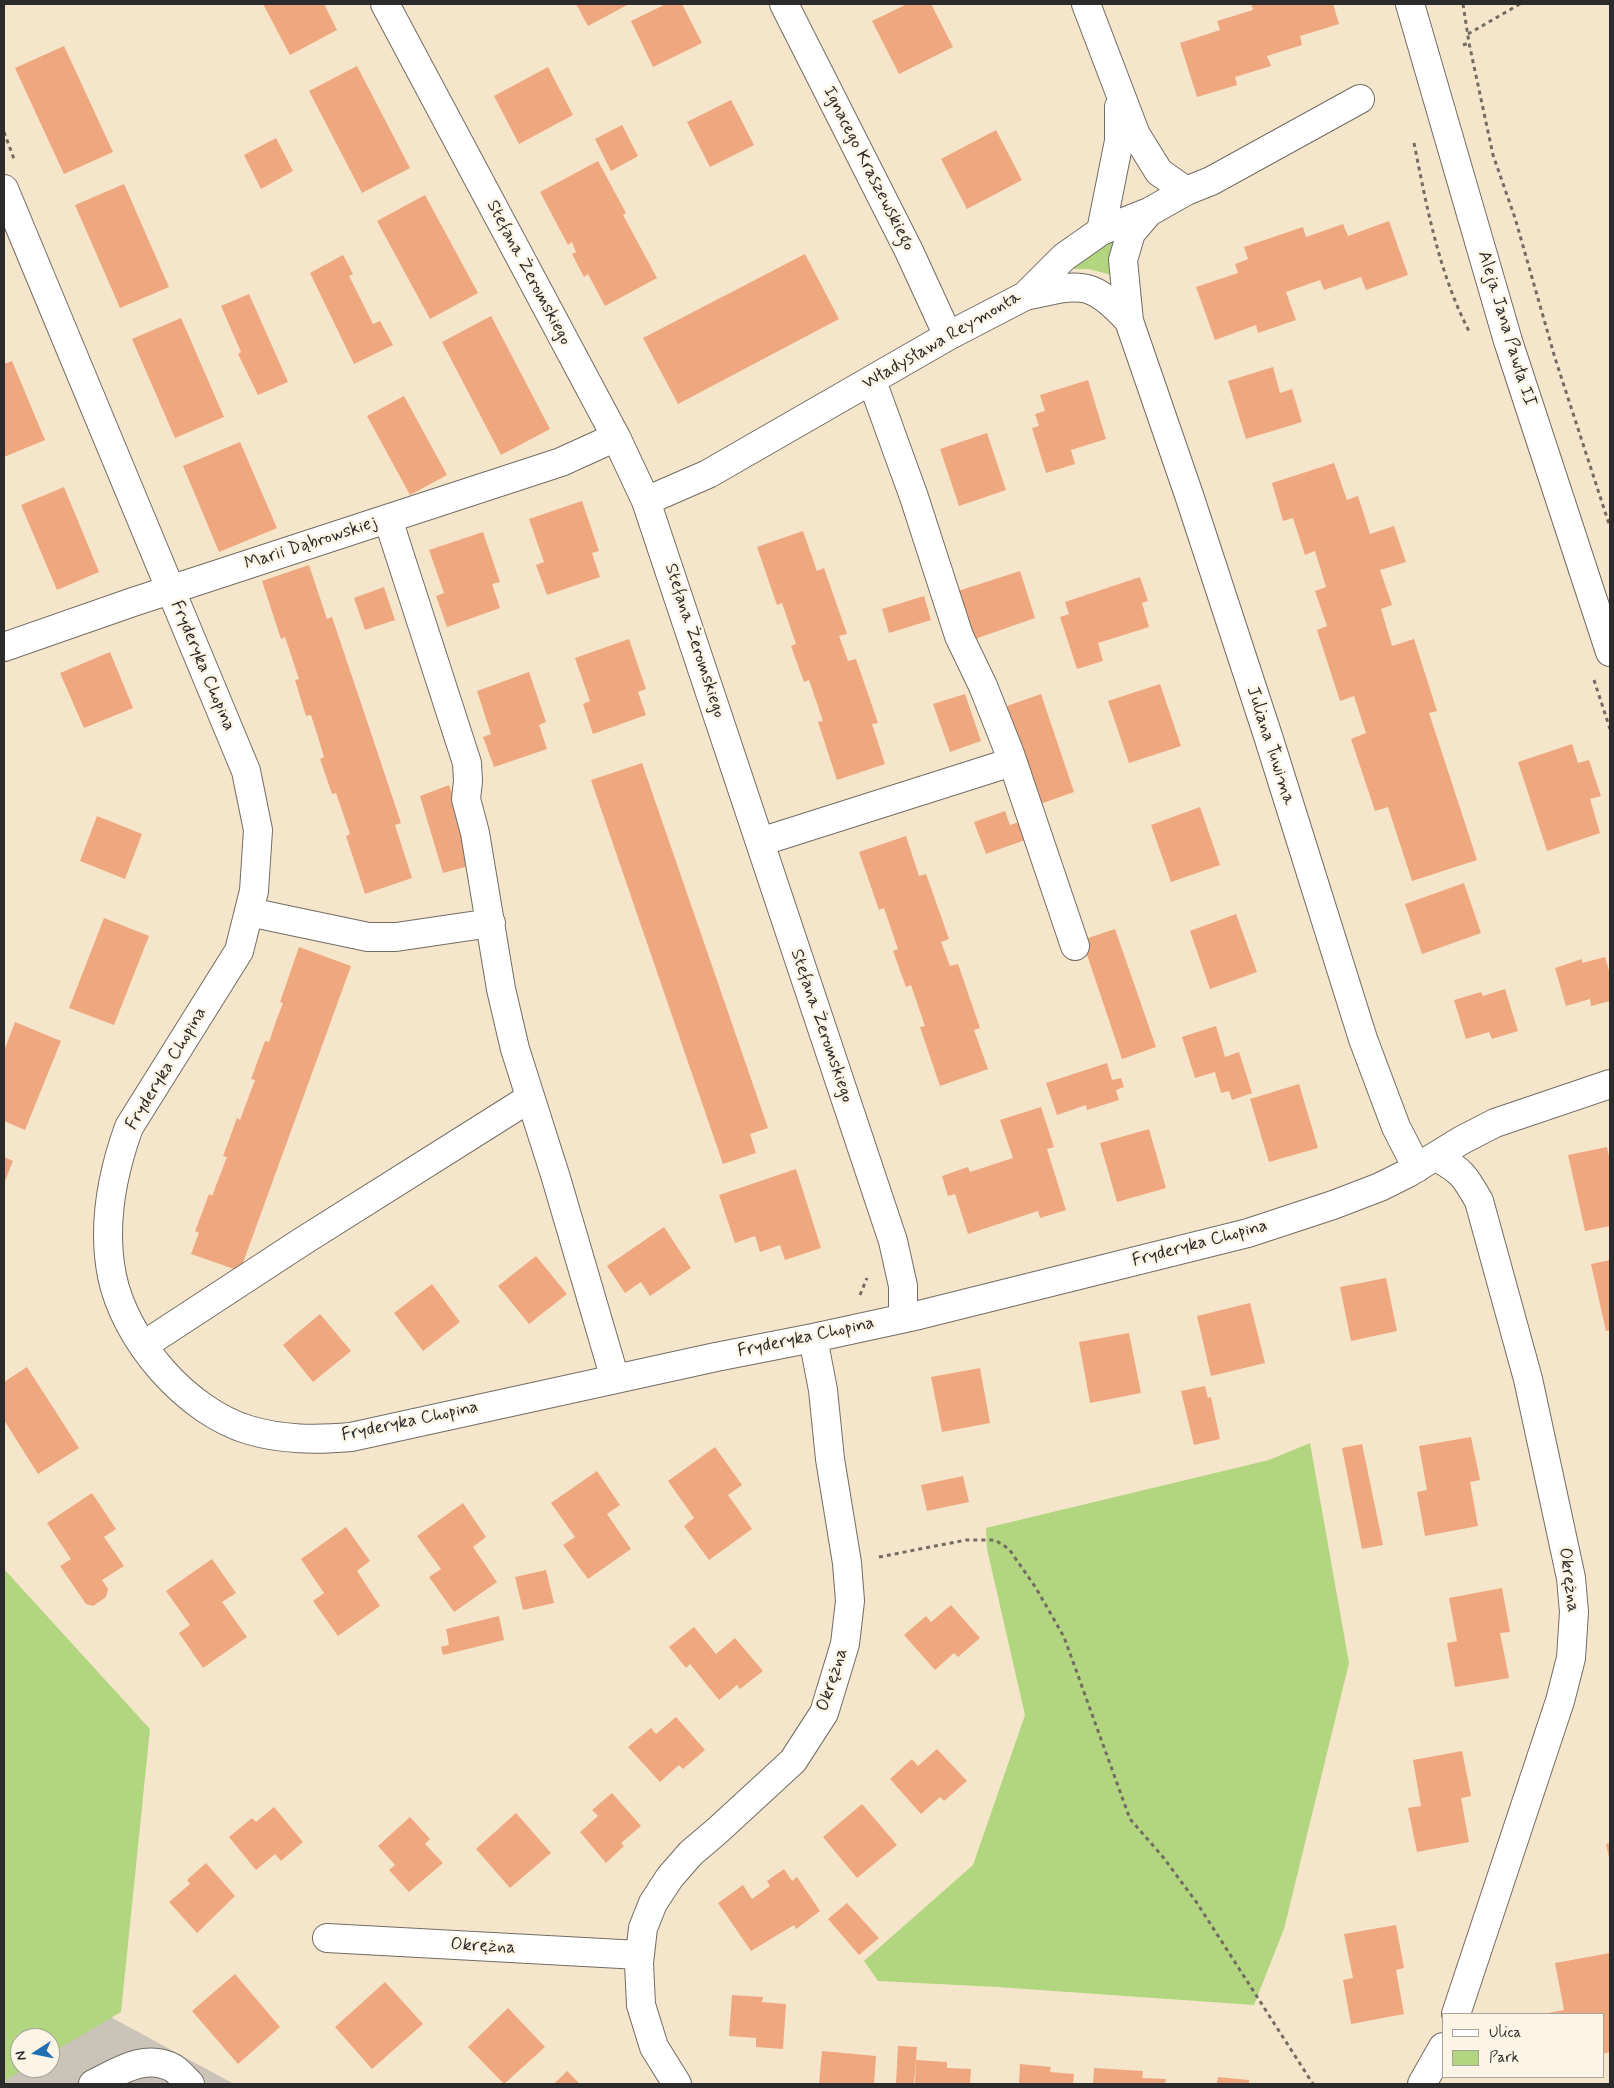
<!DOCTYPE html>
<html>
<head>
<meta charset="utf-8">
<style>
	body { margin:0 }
	#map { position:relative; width:1614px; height:2088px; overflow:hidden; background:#f5e6cb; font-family:Mynerve,sans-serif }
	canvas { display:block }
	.frame { position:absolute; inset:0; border:5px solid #2b2b2b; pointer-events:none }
	.legend { position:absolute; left:1442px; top:2013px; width:162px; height:65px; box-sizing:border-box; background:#fcf5e5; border:1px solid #a8a49b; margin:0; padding:6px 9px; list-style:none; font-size:15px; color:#2b2b2b }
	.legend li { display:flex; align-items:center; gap:10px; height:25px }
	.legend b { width:25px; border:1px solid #a8a49b }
	.north { position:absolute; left:10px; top:2028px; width:50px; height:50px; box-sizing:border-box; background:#fcf5e5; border:1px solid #a8a49b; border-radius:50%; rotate:259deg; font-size:14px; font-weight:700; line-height:20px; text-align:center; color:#2b2b2b }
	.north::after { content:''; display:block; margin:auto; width:18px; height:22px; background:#1f6fb2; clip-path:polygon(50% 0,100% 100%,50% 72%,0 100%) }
</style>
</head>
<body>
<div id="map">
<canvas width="1614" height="2088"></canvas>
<div class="frame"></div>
<ul class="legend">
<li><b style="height:6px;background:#fff"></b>Ulica</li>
<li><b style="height:14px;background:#b2d67f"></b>Park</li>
</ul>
<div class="north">N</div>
</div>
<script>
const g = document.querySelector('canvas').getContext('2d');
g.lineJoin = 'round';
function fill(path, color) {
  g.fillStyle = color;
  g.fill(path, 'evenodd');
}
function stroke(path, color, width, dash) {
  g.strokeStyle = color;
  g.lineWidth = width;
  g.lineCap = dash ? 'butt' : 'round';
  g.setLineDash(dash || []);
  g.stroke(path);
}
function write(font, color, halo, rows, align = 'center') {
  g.font = font + ' Mynerve,sans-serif';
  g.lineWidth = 5;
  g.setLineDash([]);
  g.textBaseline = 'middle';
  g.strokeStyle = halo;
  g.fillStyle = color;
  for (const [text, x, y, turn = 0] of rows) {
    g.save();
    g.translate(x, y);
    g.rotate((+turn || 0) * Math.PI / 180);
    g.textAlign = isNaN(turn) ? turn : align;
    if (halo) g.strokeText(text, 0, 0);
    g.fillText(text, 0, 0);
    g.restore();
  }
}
const industrial = new Path2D(`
	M35,1976l199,108h-230v-89zM20,2038h30v30h-30z`);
const green = new Path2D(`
	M1122,230l-7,46 -26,-7h-19z
	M1310,1443l39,220 -65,266 -30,76 -257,-18 -119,-6 -14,-20 109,-96 52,-150 -38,-166 -1,-21 283,-68z
	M4,1569l146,160 -29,283 -71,42v-16h-30v30h6l-22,13z`);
const building = new Path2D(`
	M263,4h61l13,26 -47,25z
	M576,4h53l-41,22z
	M666,4h16l20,39 -49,24 -22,-46z
	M907,4h24l22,43 -54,27 -27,-53z
	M1251,4h82l6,20 -39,12 2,9 -35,11 4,10 -36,11 2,8 -40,12 -17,-54 40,-13 -3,-9 36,-11z
	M64,46l49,106 -49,22 -49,-106z
	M357,66l53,102 -48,25 -53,-102z
	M548,67l25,48 -54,29 -25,-48z
	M731,100l23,45 -44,22 -23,-45z
	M622,125l16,31 -27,15 -16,-32z
	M996,130l26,50 -55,29 -26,-50z
	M276,138l17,33 -32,18 -17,-34z
	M598,161l28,52 -3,2 34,63 -52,28 -17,-32 -4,3 -12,-23 4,-2 -4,-10 -4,3 -28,-53z
	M124,184l45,103 -49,21 -45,-103z
	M425,195l53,98 -48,26 -53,-98z
	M1389,221l19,54 -42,15 -5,-13 -37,13 -4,-10 -34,12 10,28 -38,13 -2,-8 -41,15 -19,-53 42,-14 -3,-9 13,-5 -4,-12 59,-20 3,10 37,-13 5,12z
	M805,254l34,65 -161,85 -35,-66z
	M343,255l10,19 -4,2 24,48 7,-3 13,24 -39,19 -44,-91z
	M249,294l39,88 -30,13 -20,-41 3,-2 -20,-46z
	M491,316l59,113 -49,26 -59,-113z
	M181,318l43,99 -49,21 -43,-99z
	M12,361l33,79 -41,17v-93z
	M1273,367l7,26 12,-4 10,33 -56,17 -18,-58z
	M1088,380l18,59 -35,11 4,14 -29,9 -14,-45 7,-2 -4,-12 10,-3 -5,-16z
	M404,396l43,79 -37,20 -43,-79z
	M987,433l19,57 -47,16 -19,-57z
	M240,442l37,86 -58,24 -36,-86z
	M1334,463l13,37 11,-4 12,38 24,-8 12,36 -26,8 12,35 -11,4 11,37 22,-7 23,72 -8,2 48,147 -65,21 -24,-74 -13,4 -24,-72 15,-6 -12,-37 -14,5 -23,-71 10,-4 -12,-35 11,-4 -11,-36 -10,4 -12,-37 -10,3 -11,-38z
	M64,487l35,85 -42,18 -36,-85z
	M582,501l17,50 -7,2 8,24 -53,18 -11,-30 8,-3 -15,-43z
	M803,531l14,40 7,-3 23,66 -8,2 9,25 8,-2 22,64 -6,1 13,40 -48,16 -19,-58 5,-1 -14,-41 -5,2 -13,-36 5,-2 -14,-41 -5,2 -20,-58z
	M483,532l17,50 -8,2 8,24 -53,19 -11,-31 8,-3 -15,-43z
	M309,565l18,54 5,-2 35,104 34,102 -6,2 17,53 -47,16 -19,-58 4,-2 -14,-41 -4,1 -12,-35 4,-2 -6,-20 -7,-22 -5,1 -11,-36 4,-1 -14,-42 -4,2 -19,-58z
	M1020,571l15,47 -63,22 -17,-48z
	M1140,577l8,24 -6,2 7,24 -51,16 5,18 -26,8 -17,-52 9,-3 -4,-12z
	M384,587l11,33 -30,10 -11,-32z
	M924,596l7,24 -42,13 -7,-24z
	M629,639l17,50 -8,3 8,23 -53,19 -10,-30 7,-3 -15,-43z
	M110,652l23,56 -49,20 -24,-55z
	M529,672l17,50 -7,3 8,24 -53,18 -11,-30 8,-3 -14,-43z
	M1160,684l21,62 -52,17 -21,-62z
	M965,694l16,47 -31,11 -17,-48z
	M1041,694l33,98 -34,12 -33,-98z
	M1572,744l6,19 11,-3 12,36 -11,3 10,34 -53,18 -29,-89z
	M642,763l126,365 -18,6 6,19 -33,11 -132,-384z
	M449,785l12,34 12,46 -30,8 -23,-77z
	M1200,807l20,58 -49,17 -20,-57z
	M1005,811l5,14 9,-3 6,18 -39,14 -12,-32z
	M97,816l45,18 -17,45 -45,-18z
	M906,836l13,40 7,-2 23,65 -8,3 9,24 8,-2 22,64 -6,2 14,39 -48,17 -20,-59 5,-1 -14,-41 -5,2 -13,-36 5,-2 -14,-41 -5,2 -20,-58z
	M1464,883l17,50 -59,21 -17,-50z
	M1236,914l21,58 -47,17 -20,-58z
	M104,918l45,18 -35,89 -45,-17z
	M1115,929l41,118 -34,12 -40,-119z
	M299,947l52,19 -111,305 -49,-17 8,-21 -4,-2 7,-18 7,-19 3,2 15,-39 -4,-1 14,-38 3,2 15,-40 -4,-1 14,-38 4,1 6,-18 8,-21 -3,-1z
	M1605,957l5,17v27l-19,5 -1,-7 -24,7 -11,-38 27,-9v4z
	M1505,989l13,42 -26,8 -3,-7 -23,7 -12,-39 27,-8 2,4z
	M15,1022l46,19 -36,89 -21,-9v-70z
	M1216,1026l9,31 14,-5 13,41 -20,7 -3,-9 -8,2 -6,-21 -20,6 -13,-41z
	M1107,1063l5,17 9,-2 3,9 -8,3 3,10 -32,10 -1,-5 -29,10 -11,-32z
	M1299,1084l19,64 -49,14 -19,-63z
	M1041,1107l13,40 -7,2 19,61 -26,8 -2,-7 -70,23 -13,-40 -7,2 -6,-20 26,-9 2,5 43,-14 -13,-38z
	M1149,1129l17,59 -49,14 -17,-59z
	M1607,1147l3,14v65l-25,5 -17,-76z
	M4,1157l9,4 -9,23z
	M796,1169l25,79 -36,12 -5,-15 -20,7 -5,-16 -20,7 -16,-48z
	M664,1227l27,41 -41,28 -9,-14 -16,11 -18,-27z
	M536,1256l31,38 -38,30 -31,-38z
	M1610,1260v70l-4,1 -15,-67z
	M1386,1278l11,53 -46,10 -11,-54z
	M432,1284l28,38 -37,29 -29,-38z
	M1250,1303l15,60 -54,13 -14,-60z
	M320,1314l31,37 -38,31 -30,-37z
	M1129,1333l12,60 -51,10 -11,-61z
	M27,1367l52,81 -41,26 -34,-54v-38z
	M980,1368l10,55 -48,9 -11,-55z
	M1205,1386l3,12 3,-1 9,42 -26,6 -13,-54z
	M1471,1437l9,43 -10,2 8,44 -53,10 -8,-44 10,-2 -8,-44z
	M1362,1444l21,101 -21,4 -20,-101z
	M715,1447l27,38 -14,10 24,34 -43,31 -25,-34 10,-8 -26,-37z
	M597,1471l23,34 -13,9 24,35 -43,30 -25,-34 12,-8 -24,-34z
	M963,1476l6,26 -42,9 -6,-26z
	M92,1493l24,36 -12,8 20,29 -22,14 6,9 -2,8 -13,9 -7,-2 -26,-38 11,-7 -24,-36z
	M463,1503l23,34 -13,10 24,35 -43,30 -25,-35 12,-8 -24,-33z
	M346,1527l24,34 -13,10 23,35 -42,30 -25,-35 11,-8 -23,-34z
	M212,1559l24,34 -14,9 25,35 -44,31 -24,-35 11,-8 -24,-34z
	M546,1570l8,33 -31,7 -8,-33z
	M1502,1588l8,44 -10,1 9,45 -54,9 -8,-44 10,-2 -8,-43z
	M951,1605l29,33 -22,19 -4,-4 -19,17 -31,-35 22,-19 5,6z
	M499,1616l5,24 -61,15 -2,-8 8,-2 -3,-16z
	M694,1627l22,27 19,-16 28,33 -23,18 -3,-4 -18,15 -29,-36 -4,4 -17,-21z
	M676,1717l29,33 -22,19 -4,-4 -19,17 -32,-35 23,-19 5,6z
	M937,1749l30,32 -23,20 -4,-4 -19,17 -31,-35 22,-20 6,7z
	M1462,1751l9,45 -10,2 8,44 -52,10 -9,-44 13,-2 -8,-46z
	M612,1793l29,33 -20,17 3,3 -18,17 -26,-31 18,-16 -6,-6z
	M862,1804l35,41 -40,33 -34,-41z
	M274,1807l29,35 -22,19 -6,-7 -19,16 -27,-33 23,-19 4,4z
	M516,1813l35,40 -41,35 -34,-39z
	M410,1817l20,22 -5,5 18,19 -34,29 -20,-22 6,-5 -17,-19z
	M1610,1843v15h-1l-3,-14z
	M206,1863l29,33 -38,37 -28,-31 21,-18 -3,-4z
	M784,1869l8,12 5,-4 23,34 -24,18 -2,-4 -43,26 -33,-48 25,-18 9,14 18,-13 -3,-5z
	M847,1903l32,35 -20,17 -31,-36z
	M1396,1925l8,43 -8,2 8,44 -53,10 -8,-44 10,-2 -9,-44z
	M1610,1953v99l-7,2v-40l-55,-1 16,-3 -9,-47z
	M235,1974l45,53 -42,37 -46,-53z
	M385,1982l38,42 -51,45 -37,-42z
	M732,1995l31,2 -1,5 24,2 -3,45 -27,-2v-9l-27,-2z
	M508,2008l37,39 -41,37 -36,-37z
	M898,2046l19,1 -3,37h-18z
	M822,2051l54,5 -2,28h-55z
	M916,2060l31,2v6l24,1 -1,15h-55z
	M1020,2064l31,3 -1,5 24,2 -1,10h-54z
	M1094,2068l49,3 -1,7 24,1 -1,5h-72z
	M567,2071l13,13h-26z
	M1218,2077l31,3v4h-32z`);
const path = new Path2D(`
	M1463,4l6,39 24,112 22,63 40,140 55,169
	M1468,34l52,-30
	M1463,45l6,-2
	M4,132l10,27
	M1414,143c13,65 25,131 56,190
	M1594,680l16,49
	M860,1295l7,-17
	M879,1557l87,-17h29l14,9 27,39 28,49 66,182 33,38 34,46 116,181`);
const minor = new Path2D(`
	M385,4l231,433 30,64 247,740 10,45v32
	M784,4l125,247 39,85
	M1086,4l50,131 23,37 27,19
	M1410,4l98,337 102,311
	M4,189l242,582 12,59 -4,61 -15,60 -110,176c-17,47 -27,99 -17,149 13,64 74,135 137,154 34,10 67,10 102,7l365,-80 97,-19 106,-23 329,-82 85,-28 47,-18 28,-14 54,-33 33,-17 115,-39
	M1149,212l-18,21 -8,27 6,61 60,174 79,241 95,303 33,88 21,41
	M1101,231l18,-90v-34
	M1025,296c54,-11 64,-19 104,25
	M872,381l42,116 45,139 24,50 27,68 65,192
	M646,501l62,-27 240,-138 77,-40 39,-39 37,-26 48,-19 37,-21 25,-10 149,-82
	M388,519l79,244 1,18 -2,18 9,34 26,156 14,60 41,129 59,201
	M4,647l129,-45 428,-140 55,-25
	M760,842l252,-80
	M249,912l119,25h28l95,-14
	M1436,1157c25,13 29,19 43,44l49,178 43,199 3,34 -3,46 -11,43 -104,313
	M144,1345l159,-104 227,-143
	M327,1938l312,17
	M93,2084c25,-12 52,-31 80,-16 6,4 12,11 17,16
	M677,2084l-23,-37 -13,-42 -2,-42 4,-35 10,-25 17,-26 21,-24 26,-22 76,-70 31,-48 21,-69 5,-43 -3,-38 -17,-104 -7,-69 -10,-52
	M1422,2084l21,-37`);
const streetNames = [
	["Ignacego Kraszewskiego",868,169,63],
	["Stefana Żeromskiego",528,273,62],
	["Aleja Jana Pawła II",1506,329,73],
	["Władysława Reymonta",942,341,-30],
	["Marii Dąbrowskiej",311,544,-18],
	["Stefana Żeromskiego",694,641,72],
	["Fryderyka Chopina",202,666,67],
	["Juliana Tuwima",1270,746,72],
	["Stefana Żeromskiego",821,1026,71],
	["Fryderyka Chopina",167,1069,-59],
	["Fryderyka Chopina",1200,1244,-15],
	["Fryderyka Chopina",806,1338,-12],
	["Fryderyka Chopina",410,1422,-12],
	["Okrężna",1568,1580,82],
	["Okrężna",833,1680,-72],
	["Okrężna",483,1947,3]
];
fill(industrial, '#c9c3b8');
fill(green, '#b2d67f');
fill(building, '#efa77f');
stroke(minor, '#726c63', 30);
stroke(path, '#726c63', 3, [4, 4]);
stroke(minor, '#fff', 28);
write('18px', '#2b2b2b', '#fcf5e5', streetNames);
</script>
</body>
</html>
